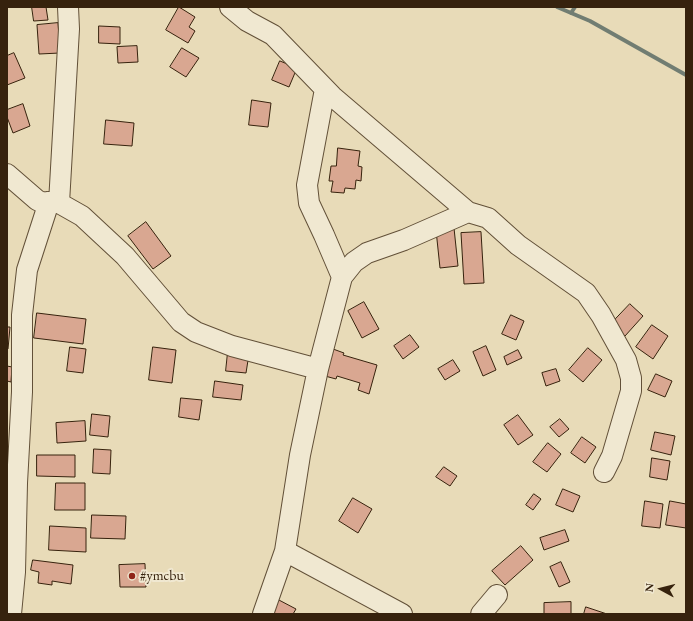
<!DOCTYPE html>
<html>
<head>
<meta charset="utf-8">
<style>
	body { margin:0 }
	#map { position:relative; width:693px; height:621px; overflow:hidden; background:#e8dbb8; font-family:"EB Garamond",serif }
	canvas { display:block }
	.frame { position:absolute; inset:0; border:8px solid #36220d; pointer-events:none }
	.north { position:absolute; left:641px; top:569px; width:40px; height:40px; -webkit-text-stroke:3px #f0e8d1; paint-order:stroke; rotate:277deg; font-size:11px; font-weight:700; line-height:16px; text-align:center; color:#36220d }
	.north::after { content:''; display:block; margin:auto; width:14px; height:18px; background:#36220d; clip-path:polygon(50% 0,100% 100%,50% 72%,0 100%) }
</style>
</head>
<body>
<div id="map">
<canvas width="693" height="621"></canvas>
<div class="frame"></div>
<div class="north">N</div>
</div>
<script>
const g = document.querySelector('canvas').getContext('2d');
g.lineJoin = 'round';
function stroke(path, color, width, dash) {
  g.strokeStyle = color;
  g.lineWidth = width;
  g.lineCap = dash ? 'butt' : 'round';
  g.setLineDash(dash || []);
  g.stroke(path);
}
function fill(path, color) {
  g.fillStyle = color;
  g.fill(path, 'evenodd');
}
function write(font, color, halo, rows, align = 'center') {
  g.font = font + ' "EB Garamond",serif';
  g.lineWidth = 4;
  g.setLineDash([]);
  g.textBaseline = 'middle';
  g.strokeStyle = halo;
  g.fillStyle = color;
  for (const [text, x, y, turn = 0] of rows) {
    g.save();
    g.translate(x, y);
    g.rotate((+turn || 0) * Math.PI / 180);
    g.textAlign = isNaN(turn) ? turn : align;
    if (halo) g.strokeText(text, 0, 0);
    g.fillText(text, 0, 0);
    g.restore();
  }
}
const stream = new Path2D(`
	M557,7l33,14 96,54
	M571,13l4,-6`);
const building = new Path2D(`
	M32,7h14l2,13 -14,1z
	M179,7l16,10 -6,10 6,4 -7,12 -22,-13z
	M58,23l2,30 -21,1 -2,-29z
	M99,26l21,1v17l-21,-1z
	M137,46l1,16 -20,1 -1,-16z
	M182,48l17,10 -13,19 -16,-10z
	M14,53l11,25 -18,7v-29z
	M280,61l17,7 -8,19 -17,-7z
	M252,100l19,3 -3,24 -19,-2z
	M23,104l7,22 -17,7 -6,-16v-7z
	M106,120l28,3 -2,23 -28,-2z
	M338,148l22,3 -2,15 4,1 -1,14 -5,-1 -1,9 -10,-1 -1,5 -13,-1 2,-11h-4l2,-15h5z
	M146,222l25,34 -18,13 -25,-33z
	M454,228l4,38 -18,2 -4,-38z
	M481,232l3,51 -20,1 -3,-51z
	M364,302l15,27 -17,9 -14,-27z
	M630,304l13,12 -18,20 -14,-12z
	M37,313l49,6 -3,25 -49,-6z
	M511,315l13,6 -8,19 -14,-6z
	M652,325l16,11 -15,23 -17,-12z
	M7,327h3l-2,22h-1z
	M410,335l9,12 -16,12 -9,-13z
	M486,346l10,24 -13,6 -10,-24z
	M70,347l16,2 -3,24 -16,-2z
	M153,347l23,3 -4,33 -23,-3z
	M588,348l14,12 -19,22 -14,-12z
	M333,349l11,4 -1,2 34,10 -8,29 -11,-4 2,-7 -23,-7 -1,3 -11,-3z
	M518,350l4,8 -15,7 -3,-8z
	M228,352l21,2 -3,19 -20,-2z
	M453,360l7,11 -15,9 -7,-11z
	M7,366l5,1 -1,15 -4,-1z
	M556,369l4,12 -14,5 -4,-13z
	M656,374l16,7 -7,16 -17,-7z
	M215,381l28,4 -2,15 -28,-3z
	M181,398l21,2 -3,20 -20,-3z
	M92,414l18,2 -2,21 -18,-2z
	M518,415l15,20 -15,10 -14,-20z
	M560,419l9,10 -10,8 -9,-10z
	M85,421l1,20 -29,2 -1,-20z
	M655,432l20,4 -4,19 -20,-5z
	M582,437l14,10 -11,16 -14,-10z
	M548,443l13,11 -14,18 -14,-10z
	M94,449l17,1 -1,24 -17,-1z
	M37,455h38v22l-38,-1z
	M652,458l18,3 -3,19 -17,-3z
	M444,467l13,9 -7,10 -14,-9z
	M56,483h29v27h-30z
	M563,489l17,7 -7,16 -17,-7z
	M534,494l7,5 -8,11 -7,-5z
	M353,498l19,11 -14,24 -19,-12z
	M645,501l18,3 -3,24 -18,-2z
	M670,501l16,3v24l-20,-3z
	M92,515l34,1 -1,23 -34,-1z
	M50,526l36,2v24l-37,-2z
	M565,530l4,11 -25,9 -4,-12z
	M521,546l12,14 -28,25 -13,-14z
	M33,560l40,5 -2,19 -19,-3v4l-14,-2 1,-11 -8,-2z
	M561,562l9,20 -11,5 -9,-20z
	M145,564l1,23h-26l-1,-22z
	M277,599l19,10 -3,5h-25z
	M571,602v12h-27v-11z
	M586,607l21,7h-23z`);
const minor = new Path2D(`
	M230,7l17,14 26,14 59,61 136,116
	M325,89l-18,96 2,18 15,32 18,42
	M7,174l30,26 4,2 18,1 23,13 43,40 56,66 15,10 36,14 86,23 -18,86 -15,96 -22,63
	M59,203l10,-174 -1,-22
	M318,369l24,-92 12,-15 13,-9 37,-13 64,-28 20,6 30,27 68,48 15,22 25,45 5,18v13l-19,65 -8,16
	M285,551l117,63
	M11,614l4,-42 2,-89 5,-91v-77l5,-45 22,-68
	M481,614l16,-19`);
const markers = [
	[132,576,4,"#8f2418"]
];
const poiNames = [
	["#ymcbu",140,576]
];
stroke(stream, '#717d72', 4);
fill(building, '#d9a791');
stroke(building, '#36220d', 1);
stroke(minor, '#625038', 22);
stroke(minor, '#f0e8d1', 20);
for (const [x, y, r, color] of markers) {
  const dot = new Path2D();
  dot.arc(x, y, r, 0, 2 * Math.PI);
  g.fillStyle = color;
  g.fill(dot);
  stroke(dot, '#f0e8d1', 1.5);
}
write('14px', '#36220d', '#f0e8d1', poiNames, 'left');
</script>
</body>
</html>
